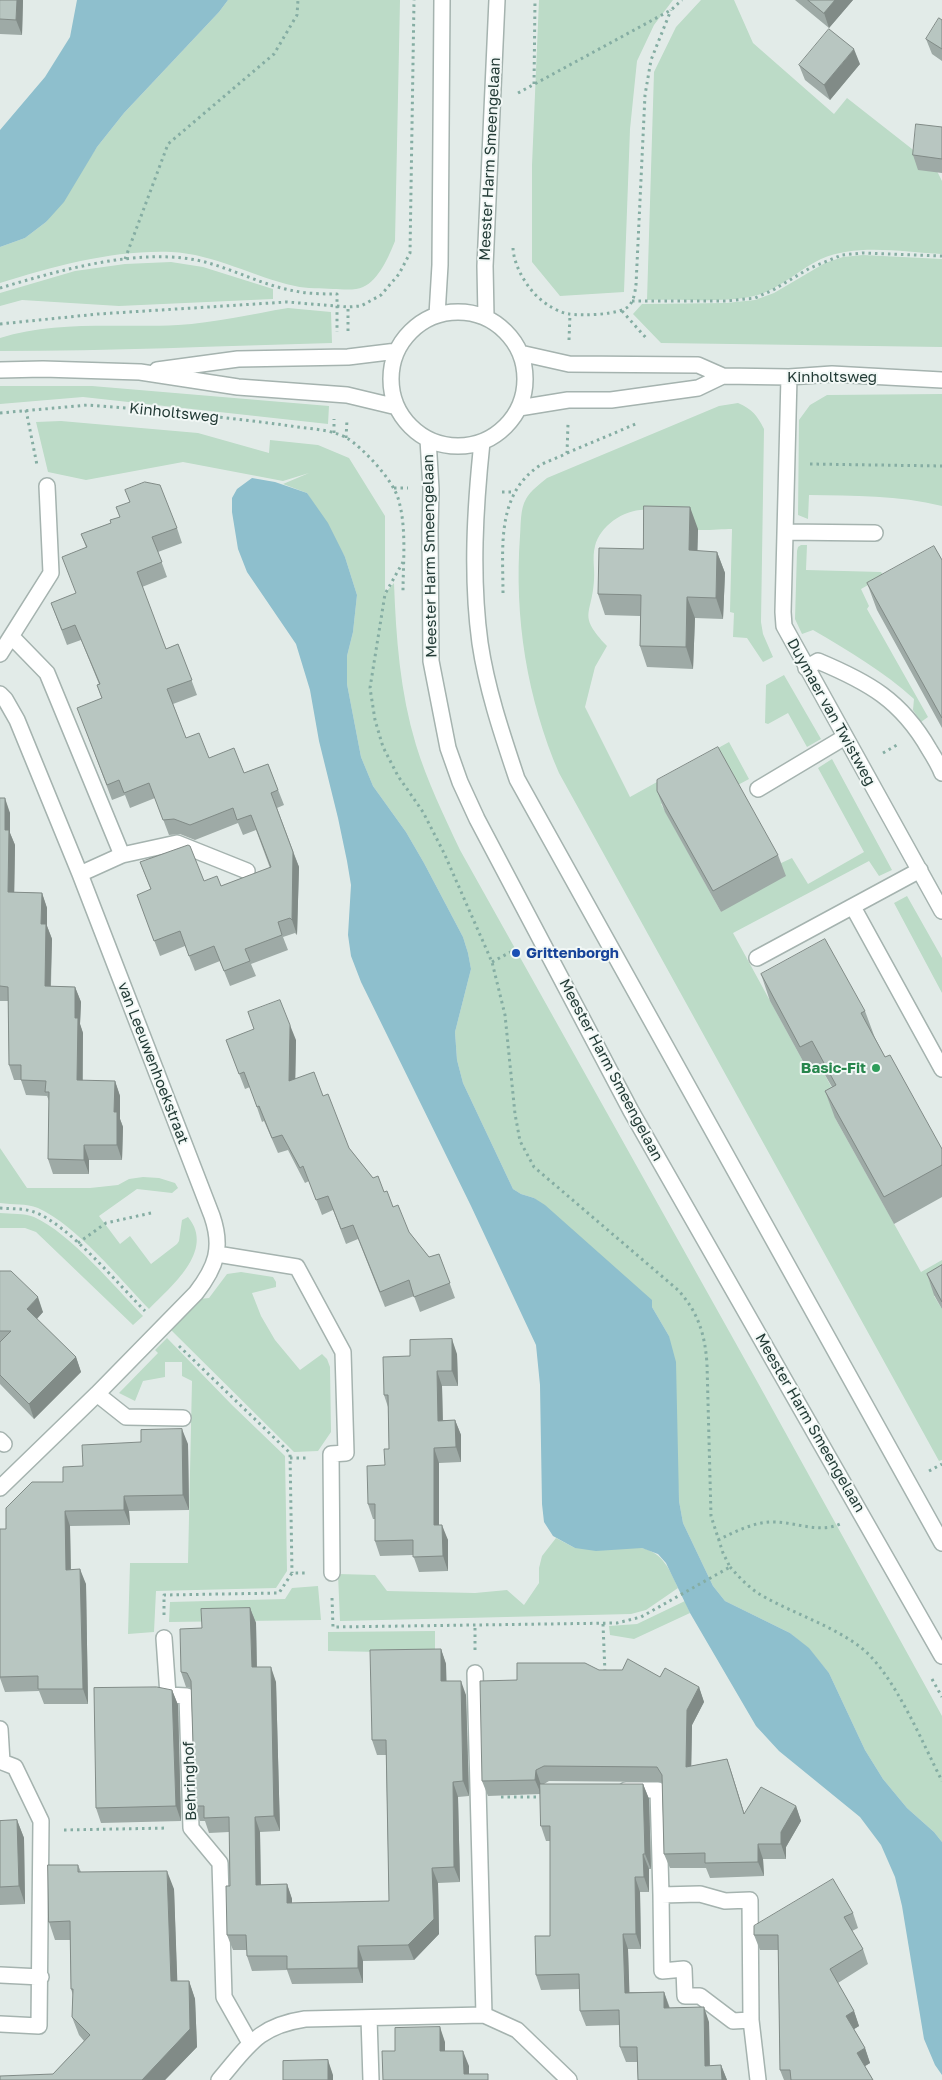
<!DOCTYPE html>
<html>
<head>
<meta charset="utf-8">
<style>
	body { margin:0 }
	canvas { display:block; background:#e2ebe8 }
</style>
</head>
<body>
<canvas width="942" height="2080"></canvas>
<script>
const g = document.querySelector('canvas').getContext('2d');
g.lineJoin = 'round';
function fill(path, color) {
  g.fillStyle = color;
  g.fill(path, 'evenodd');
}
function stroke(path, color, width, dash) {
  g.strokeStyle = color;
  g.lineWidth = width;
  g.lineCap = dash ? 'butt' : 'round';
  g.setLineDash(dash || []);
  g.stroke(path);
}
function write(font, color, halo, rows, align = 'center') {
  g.font = font + ' "Golos Text",sans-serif';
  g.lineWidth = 4;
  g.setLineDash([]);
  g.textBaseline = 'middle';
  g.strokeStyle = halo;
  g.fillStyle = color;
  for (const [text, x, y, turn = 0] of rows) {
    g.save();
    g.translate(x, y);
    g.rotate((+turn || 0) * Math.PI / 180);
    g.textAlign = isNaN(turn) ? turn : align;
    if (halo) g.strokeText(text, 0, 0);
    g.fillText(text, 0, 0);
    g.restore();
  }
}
const green = new Path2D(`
	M228,0h172l-5,241c-6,15 -16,39 -32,46 -8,4 -22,2 -30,2 -12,-1 -26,0 -38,-3 -42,-9 -80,-32 -124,-34 -59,-2 -115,14 -171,31v-36l25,-9 21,-16 51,-75 27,-34 95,-101z
	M539,0h134l-19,25 -17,36 -7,68 -6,163 -64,4 -28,-34v-97z
	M701,0h33l19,43 81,71 13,-16 88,69 7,14v73c-39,-2 -85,-11 -121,5 -23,11 -42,31 -67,37 -31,7 -75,3 -107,4l7,-228 22,-45z
	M863,255l79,4v88l-281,-4 -28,-29 9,-10 84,-1 29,-3 19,-7 51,-30 18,-6z
	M171,262l32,5 70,22v10l-154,7 -97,-6 -22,6v-13l75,-22 50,-7z
	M288,308l43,4 1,31c-111,3 -221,8 -332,8v-13c56,-18 120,-10 178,-13 36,-2 74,-11 110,-17z
	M0,386h92l237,20 -1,18 -245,-27 -83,7z
	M942,394v112c-43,-11 -89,-10 -133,-11l-1,24 -10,-4 1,-95 11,-15 17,-10z
	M738,403c14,6 19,12 26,26l-3,193 2,12 10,23 -10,5 -16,-24 -14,-1 1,-24 -4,-1 2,-83c-14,0 -36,3 -50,-1 -11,-3 -21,-17 -33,-18 -22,-3 -49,15 -54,36 -3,12 0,23 -1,34 -2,36 -17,34 13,66l-12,21 -10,40 45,90 99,-55 20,37 -13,7 -11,-18 -64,36 60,108 58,-48 13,-6 16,26 56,-32 -46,-84 14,-9 60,111 -13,6 -10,-15 -136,72 77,141 11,-6 24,44 -10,6 86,154 21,-12v31l-8,5 8,13v151l-3,1 -380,-688c-32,-75 -45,-155 -39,-237 1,-11 0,-27 6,-37 5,-9 14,-15 21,-21l172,-72z
	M61,421l137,12 71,20 1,-13 48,5 31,13 36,58v77l9,-10c2,54 6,109 22,162 11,36 28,71 44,105l298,533 184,333v126l-8,-10 -27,-24 -24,-29 -18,-29 -36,-77 -20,-24 -19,-16 -65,-32 -12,-15 -30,-63 -4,-22 -10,-165 -17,-29 -118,-109 -13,-4 -8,-5 -50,-106 -6,-23 -2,-28 16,-63 -3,-16 -5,-16 -39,-74 -18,-31 -33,-46 -12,-29 -14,-73v-28l6,-24 4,-37 -12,-38 -38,-64 -24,-9 26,-11 -26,8 -100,-19 -97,18 -38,-8 -12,-50z
	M801,545h6l-1,25 75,2 3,4 -23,13 8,17 -2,3 61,108 -7,5 -8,-12 1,-11c-31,-28 -65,-48 -101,-69l-11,4 -7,-15 2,-68 1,-4z
	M784,675l37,64 -14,8 -19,-34 -20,11 -3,-1 1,-38z
	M907,896l35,62v35l-48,-90z
	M0,1148l27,40h63l28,-3 11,-6 14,-2 16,1 16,5 3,5 -6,5 -35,-4 -38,27 21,28 10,-8 21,28 26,-20 2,-3 3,-21 6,-3c28,34 -18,70 -39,92 -30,-31 -72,-83 -111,-101 -12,-5 -25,-3 -38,-5z
	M0,1213c11,1 24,0 34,4 36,16 81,70 109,99l-10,9 -97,-93 -11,-4h-25z
	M241,1272l32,5 3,5v5l-24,6 9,23 14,24 25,30 22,-16 5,5 3,8 1,65 -13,19 -24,1 -123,-122 28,-31 10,-1 18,-24z
	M167,1338l65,67 53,51 2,115 -11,17 -120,3 -2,41 -26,2 2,-71h58l4,-182 -10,-5v-14h-17v15l-22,4 -8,20 -16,-8 39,-40 -3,-3z
	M556,1538l19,10h67c21,5 28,22 36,40l-32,22 -15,4 -291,7 -2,-47 37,1 12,16 88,2 32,-3 17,15 15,-22v-15l3,-12z
	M318,1586l3,34 -152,2 1,-20 115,-3 7,-11z
	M685,1601l5,12 -56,26 -24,-4 -1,-9 28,-2z
	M435,1631v22l-107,-2v-19z`);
const water = new Path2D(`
	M77,0h151l-9,12 -95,101 -27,34 -33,55 -18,20 -21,16 -25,9v-117l45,-53 25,-40z
	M252,478l23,4 32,11 21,30 17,34 12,38 -4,37 -6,24v28l14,73 12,29 33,46 18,31 39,74 5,16 3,16 -16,63 2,28 6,23 50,106 8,5 13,4 11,7 107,95v7l17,29 7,26 3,139 4,22 30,63 12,15 65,32 19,15 20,25 36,77 18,29 24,29 27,24 8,10v233l-7,-10 -11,-26 -22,-133 -7,-29 -14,-32 -21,-28 -81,-66 -23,-25 -66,-113 -24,-50 -8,-9 -16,-6 -46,3 -21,-3 -22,-12 -9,-14 -2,-18 -2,-119 -4,-40 -65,-139 -110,-224 -10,-26 -3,-21 3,-50 -4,-24 -9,-43 -19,-77 -9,-51 -14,-46 -49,-72 -9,-23 -6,-37v-14l5,-9z`);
const path = new Path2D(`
	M534,84l1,-84
	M518,93l153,-83 11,-10
	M513,248c1,20 17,46 35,57 6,4 14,8 21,9 13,2 51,1 60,-8 5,-6 6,-14 7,-21l9,-190 6,-35 20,-50
	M125,259l43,-115 106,-90 23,-39 1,-15
	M0,288c61,-18 142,-42 205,-26 30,8 60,24 90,29 14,3 29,3 42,3v38
	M632,301h94l29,-3 18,-8 37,-22 32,-13 21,-2 79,3
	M622,311l25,28
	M0,324l98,-10 189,-12 61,5 13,-1 20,-11 18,-21 11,-21 4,-253
	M348,331v-24
	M569,340l1,-26
	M26,410l11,55
	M0,413l88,-8 26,2c59,5 119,11 177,19 18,3 40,3 56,12 16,10 45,41 51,60 9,29 5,64 5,94
	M334,433v-14
	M346,438l1,-18
	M567,453l71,-30
	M810,464l132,2
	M394,488h14
	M502,492h12
	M503,593c0,-45 -7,-98 36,-127 8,-5 19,-8 28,-13l1,-29
	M883,753l14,-8
	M492,962l26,-14
	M0,1208c11,1 23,0 34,4 33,11 85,73 111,99
	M78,1243l28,-20 45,-10
	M179,1346l111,107 2,120
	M290,1458h17
	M929,1471l13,-7
	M718,1540c16,-8 34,-17 52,-18 24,-1 48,12 70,2
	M730,1567c9,10 19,21 31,28 31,18 68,29 98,51 34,25 63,96 83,135
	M332,1598l1,29 284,-4 24,-6 89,-50 -7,-14 -12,-37 -4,-152c-2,-30 -9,-52 -29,-74l-144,-123 -14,-26 -5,-27 -10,-99 -13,-53 -48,-109 -21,-41 -25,-36 -15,-29 -8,-27 -5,-32 15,-94 18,-32
	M164,1615v-20l115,-2 13,-20h16
	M603,1624l2,49
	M475,1650v-24
	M932,1679l10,18
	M501,1797h42
	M64,1830l104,-2`);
const minor = new Path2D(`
	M391 379a67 67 0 1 1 134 0a67 67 0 1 1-134 0Z
	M437,315l3,-50 2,-265
	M486,317l-1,-51 12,-266
	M520,353l49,11 129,1 25,11 66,1 43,-3 110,6
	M0,370l43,-1 97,3 98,15 109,8 50,12
	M157,370l81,-11 110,-2 49,-6
	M789,377l-6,235 1,14 158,285
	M519,408l49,-8h43l87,-12 25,-12
	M428,439l3,50 -1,41 1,131 17,87 12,34 17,37 154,292 311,545
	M482,442c-7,66 -11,135 -2,201 7,47 22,91 37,136l425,764
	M785,532l90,1
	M12,637l35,36 75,182
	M0,654l51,-81 -4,-87
	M806,668l12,-7c50,21 83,39 111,88 5,8 10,16 13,24
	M0,694l5,5 12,21 63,154 132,342c11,32 4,51 -16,77l-99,101 -97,94
	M758,789l87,-52
	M80,874l42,-19 55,-12 70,28
	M853,907l89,162
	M757,958l163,-88
	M217,1254l80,13 46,85 3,101 -15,1 1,119
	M97,1394l29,23 57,1
	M0,1440l4,4
	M164,1638l4,57 19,1 4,132 29,35 4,134 26,46
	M475,1673l9,342
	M0,1729l2,33 13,5 26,54 -2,205 -39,-2
	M626,1790h32l3,105 39,-1 25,7 25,-1 1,120 7,60
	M661,1895l1,76 22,-2 1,27h15l33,25 18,-1
	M0,1975l41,2
	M369,2018l2,62
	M219,2080c29,-34 39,-54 86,-61l179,-4 33,15 52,50`);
const wall = new Path2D(`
	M0,0h23l-1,35 -22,-1z
	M795,0h58l-24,28z
	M942,20v41l-10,-7 -6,-15z
	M860,64l-30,36 -25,-20 -6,-15z
	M942,127v46l-24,-3 -5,-15z
	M116,507l61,21 5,15 -24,9 9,25 -25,10 24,62 12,-5 19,51 -24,9 13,34 23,20 35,15 24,-9 16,41 -7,3 22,59 -2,68 -2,-2 -12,4 5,13 -37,14 5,12 -26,10 -10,-25 -25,10 -10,-25 -25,10 -23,-61 14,-5 -11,-28 81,24 49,-18 -14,-38 -13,5 -5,-12 -43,17 -15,-6 -11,1 -14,-37 -25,10 -5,-13 -13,5 -29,-77 19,-24 -5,-14 2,-1 -18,-44 -14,5 -16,-42 25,-9 10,-47 -5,-13 30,-11 9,-6z
	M698,529l-1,22 20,1 8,21 -2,46 -28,-1 -2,51 -46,-2 -7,-21v-30l-35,-1 -7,-21 45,-45z
	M942,560v168l-65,-118 -10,-27z
	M657,791l121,64 8,21 -65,36 -56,-100z
	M0,798l10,15v20l5,12 -1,47 28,1 5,15v18l5,13 -1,47 24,1 6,15 -1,22 3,9v48h32l5,15v23l3,8 -1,33h-33v14h-36l-5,-15 1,-58 -2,-5 -21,-1 -5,-15h-7l-5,-15 -1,-64h-8z
	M761,974l104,37 10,27 10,19 57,92v48l-48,27 -59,-106 -10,-27 7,-4 -11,-19 -11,6 -40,-73z
	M226,1040h70l-1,39 28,17 26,52 35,44 25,40 20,25 10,-3 16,44 -35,14 -6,-16 -29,11 -27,-68 -12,5 -13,-34 -11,5 -13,-34 -4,2 -17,-33 -10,3 -14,-32 -2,1 -12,-35 -5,2z
	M942,1265v44l-8,-14 -7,-21z
	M0,1271l43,41 -6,7 39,38 5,15 -47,47 -34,-35z
	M457,1354l1,32h-16l1,34h12l6,15v27l-22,1v62l9,15v31l-29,1 -6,-17 -33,1 -5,-15v-22h-2l-5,-15 17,-39 4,-16 -1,-42 -4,-12 26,-39z
	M188,1444l1,66 -60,1 1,14 -60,1 1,44 15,14 2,120h-44l-5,-13 -34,1 -5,-14v-149h6l77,-63z
	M250,1608l6,15 1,44 19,15 4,149 -20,1 1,53 26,-1 5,15v4l97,-2 -3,-146h-9l-5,-15 69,-91 5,15v17l20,14 3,101 -11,1 2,85 -22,1 1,51 -25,26 -51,1v22l-71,1 -5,-14 -35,1 -5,-15v-6h-14l-6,-15 3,-49 -1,-54 -20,1 -4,-12h-5l-5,-15 -4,-118 -5,-1 -5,-15 21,-44z
	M599,1670l61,7 39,10 5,15 -12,23 -1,41 36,-7 17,54 52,-7 5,15 -15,26v12h-23l1,17 -54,2 -4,-10h-36l-6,-14 -2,-72 -113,-1 -5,3h99l6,15 2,70h-2v23h-9l1,57h-13l1,43h35l6,16 39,14 1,44 11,-1 6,15h-89l-1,-18h-11l-6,-15v-22l-34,1 -6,-15v-22l-39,1 -5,-15 14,-39v-95h-4l-5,-15 -1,-32 -52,2 -6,-15 35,-101z
	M172,1690l6,15 3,116 -80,2 -5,-15z
	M17,1820l7,18 1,66 -25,1v-84z
	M78,1865l3,7 93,17 3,92h12l6,18 2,48 -32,33h-165l53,-6 31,-33 -5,-6 -7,-18 1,-22 -2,-6 -1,-49h-15l-6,-18z
	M853,1913l5,15 -6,3 11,18 5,15 -30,19 16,28 5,15 -5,3 11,19 5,15 -5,3 8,14h-89l-4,-10 -2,-120h-18l-6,-15z`);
const shadedWall = new Path2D(`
	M17,0h6l-1,35 -6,-15z
	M835,0h18l-24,28 -5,-15z
	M854,49l6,15 -30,36 -6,-15z
	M690,507l8,22 -1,43 -8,-22z
	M717,552l8,21 -2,46 -7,-21z
	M687,597l8,21 -2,51 -7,-22z
	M5,798l5,15v20l5,12 -1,62 -6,-15 -3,-62z
	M293,852l6,15 -2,68 -5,-15z
	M42,893l5,15v18l5,13 -2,62 -5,-15 -4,-62z
	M75,987l6,15 -1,22 3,9 -1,62 -5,-15 -2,-62z
	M290,1025l6,15 -1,56 -6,-15z
	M115,1081l5,15v23l3,8 -1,33 -5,-15 -3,-33z
	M84,1145l5,15v14l-5,-14z
	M38,1297l5,15 -11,12 -5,-15z
	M452,1339l5,15 1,32 -6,-15z
	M76,1357l5,15 -47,47 -5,-15z
	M437,1371l5,15 1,50 -5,-15z
	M455,1420l6,15v27l-5,-15z
	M182,1429l6,15 1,66 -6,-15z
	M434,1448l5,15v77l-5,-15z
	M124,1496l5,15 1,14 -6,-15z
	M65,1511l5,15 1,59 -5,-15z
	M442,1525l6,15v31l-5,-15z
	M80,1569l6,15 2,120 -5,-15z
	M250,1608l6,15 1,59 -5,-15z
	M441,1649l5,15 1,32 -6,-15z
	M271,1667l5,15 4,149 -6,-15z
	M461,1681l5,14 3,101 -6,-15z
	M699,1687l5,15 -12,23 -1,57 -5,-15 1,-57z
	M172,1690l6,15 3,116 -5,-15z
	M727,1759l5,15 17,55 -5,-15z
	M536,1770l5,15v9l-6,-14z
	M453,1782l5,15 2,85 -6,-15z
	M643,1784l6,15 2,70 -6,-15z
	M796,1806l5,15 -15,26v12l-5,-15v-12z
	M255,1817l5,15 1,68 -5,-15z
	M17,1820l7,18 1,66 -6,-18z
	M758,1844l5,15 1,17 -6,-14z
	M643,1854l6,15v23l-5,-15z
	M432,1868l6,15 1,51 -25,26 -6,-15z
	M167,1871l7,18 4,110 -7,-18z
	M635,1877l5,15 1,57 -5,-15z
	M287,1884l5,15v19l-5,-15z
	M623,1934l5,15 2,59 -5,-15z
	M358,1946l5,15v22l-5,-15z
	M189,1981l6,18 2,48 -32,33h-23z
	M664,1992l5,15 1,16 -6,-15z
	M704,2007l5,15 1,58 -5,-14z
	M854,2011l5,15 -8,5 -5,-15z
	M440,2027l5,15v24l-5,-15z
	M865,2048l5,15 -8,5 -5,-15z
	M463,2051l6,15v14l-5,-6z
	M328,2060l5,15v5h-5z
	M721,2065l6,15h-5z`);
const building = new Path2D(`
	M0,0h17l-1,20 -16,-1z
	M808,0h27l-11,13z
	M939,18l3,2v29l-16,-10z
	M829,29l25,20 -30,36 -25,-20z
	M916,124l26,3v32l-29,-4z
	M145,482l15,3 17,43 -25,9 10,25 -25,10 29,77 12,-5 14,36 -25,9 19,49 13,-5 10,25 25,-10 10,25 24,-9 10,26 -7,3 22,59 -1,68 -2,-2 -12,4 4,13 -37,14 5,12 -26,10 -10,-25 -25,10 -9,-25 -26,10 -17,-46 14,-6 -11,-27 48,-17 2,1 14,35 13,-5 4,10 50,-19 -20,-52 -14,5 -4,-12 -43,17 -16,-6 -11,1 -14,-37 -25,10 -5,-13 -12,5 -30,-77 25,-10 -5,-13 3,-1 -25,-59 -13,5 -11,-27 25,-10 -14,-36 25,-10 -6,-13 30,-11 -1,-3 10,-3 -4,-10 14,-5 -5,-12z
	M644,506l46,1 -1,43 28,2 -1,46 -29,-1 -1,50 -46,-1 1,-51 -43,-1 1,-46 44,1z
	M934,546l8,14v158l-75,-135z
	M718,747l60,108 -65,36 -56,-100v-11z
	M0,798h5v32h4l-1,62 34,1 -1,31h5l-1,62 30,1v31h3l-1,62 38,1 -1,31h3v33h-33v15l-36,-1 1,-67h-4l1,-11 -25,-1v-15h-12l-1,-78 -8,-1z
	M825,939l40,72 -4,2 24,44 5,-2 52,94v16l-58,32 -59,-106 11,-6 -24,-44 -12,6 -39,-73z
	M280,1000l10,25 -1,56 25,-9 9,24 5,-2 21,54 24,30 5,-2 6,16 3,-1 6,16 5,-2 11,27 20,25 10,-3 11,29 -36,14 -5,-17 -29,12 -27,-67 -12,4 -13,-33 -12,4 -13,-34 -3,2 -18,-33 -10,3 -13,-32 -2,1 -13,-35 -5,2 -13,-34 28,-11 -6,-17z
	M942,1265v37l-15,-28z
	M0,1271h11l27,26 -11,12 49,48 -47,47 -29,-29v-33l11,-11h-11z
	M452,1339v32h-15l1,50 17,-1 1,27 -22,1v77h8l1,31 -30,1v-17l-38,1v-37h-7l-1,-38 18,-1 -1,-16h5l-1,-54h-4l-1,-38 27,-1v-16z
	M182,1429l1,66 -59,1v14l-59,1 1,59 14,-1 3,120h-45v-13l-38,1v-148h6v-21l26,-26h31v-15l20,-1 -1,-21 59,-3v-12z
	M250,1608l2,59h19l3,149 -19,1 1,68 31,-1v19l102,-2 -3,-161h-14l-2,-90 71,-1v32h20l2,100 -10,1 1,85 -22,1 2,51 -26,26 -50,1v22l-71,1v-13h-40l-1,-21h-19l-1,-49h4l-1,-69 -25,1v-12h-9l-4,-125 -4,-8 -6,-1 -1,-43 22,-1 -1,-19z
	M628,1659l32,18 5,-9 34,19 -12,23 -1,57 41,-8 17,55 17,-27 35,19 -15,26v12h-23v18l-53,1v-10l-41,1 -2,-79 -5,-8 -113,-1 -8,4 -1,10 -53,1 -2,-100 37,-1v-17h68l14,7h23z
	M157,1687l15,3 4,116 -80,2 -2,-120z
	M540,1784h103l2,70h-2l1,23h-9l1,57h-13l2,59 39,-1v16l40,-1 1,59 16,-1 1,15h-84l-1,-33h-17l-1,-37 -39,1 -1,-37 -43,1 -1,-39h15v-110h-9z
	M17,1820l2,66 -19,1v-66z
	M48,1865h30v7l89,-1 4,110h18l1,48 -48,51h-142v-4l53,-2 37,-39 -18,-18 1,-28h-2l-1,-68 -21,1z
	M833,1879l20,34 -9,4 19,32 -33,20 24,42 -8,5 19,32 -8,5 16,27h-82l-1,-10h-10l-2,-135h-24v-9z
	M440,2027v24h23l1,23h24v6h-105l-1,-29h13v-23z
	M328,2060v20h-45v-19z`);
const markers = [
	[516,953,5,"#1a4fb4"],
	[876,1068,5,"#2e9e5b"]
];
const streetNames = [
	["Meester Harm Smeengelaan",490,159,-87],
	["Kinholtsweg",832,377],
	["Kinholtsweg",174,413,6],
	["Meester Harm Smeengelaan",430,556,-91],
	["Duymaer van Twistweg",831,712,61],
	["van Leeuwenhoekstraat",153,1063,69],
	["Meester Harm Smeengelaan",611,1070,62],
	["Meester Harm Smeengelaan",810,1423,60],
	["Behringhof",190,1781,-92]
];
const transitNames = [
	["Grittenborgh",526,953]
];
const leisureNames = [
	["Basic-Fit",866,1068]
];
fill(green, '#bcdbc7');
fill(water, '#8ebfcd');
stroke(minor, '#a5b3af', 18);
stroke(path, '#85ada3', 3, [2.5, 4]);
stroke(minor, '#fff', 15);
fill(wall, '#9eaaa6');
fill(shadedWall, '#818b87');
fill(building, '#b8c6c1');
stroke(building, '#818b87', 1);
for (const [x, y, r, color] of markers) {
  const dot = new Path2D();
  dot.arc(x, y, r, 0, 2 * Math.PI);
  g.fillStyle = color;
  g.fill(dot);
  stroke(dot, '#f2f8f6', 2);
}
write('15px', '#233b36', '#f2f8f6', streetNames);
write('bold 15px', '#164399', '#f2f8f6', transitNames, 'left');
write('bold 15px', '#27864d', '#f2f8f6', leisureNames, 'right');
</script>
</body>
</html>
